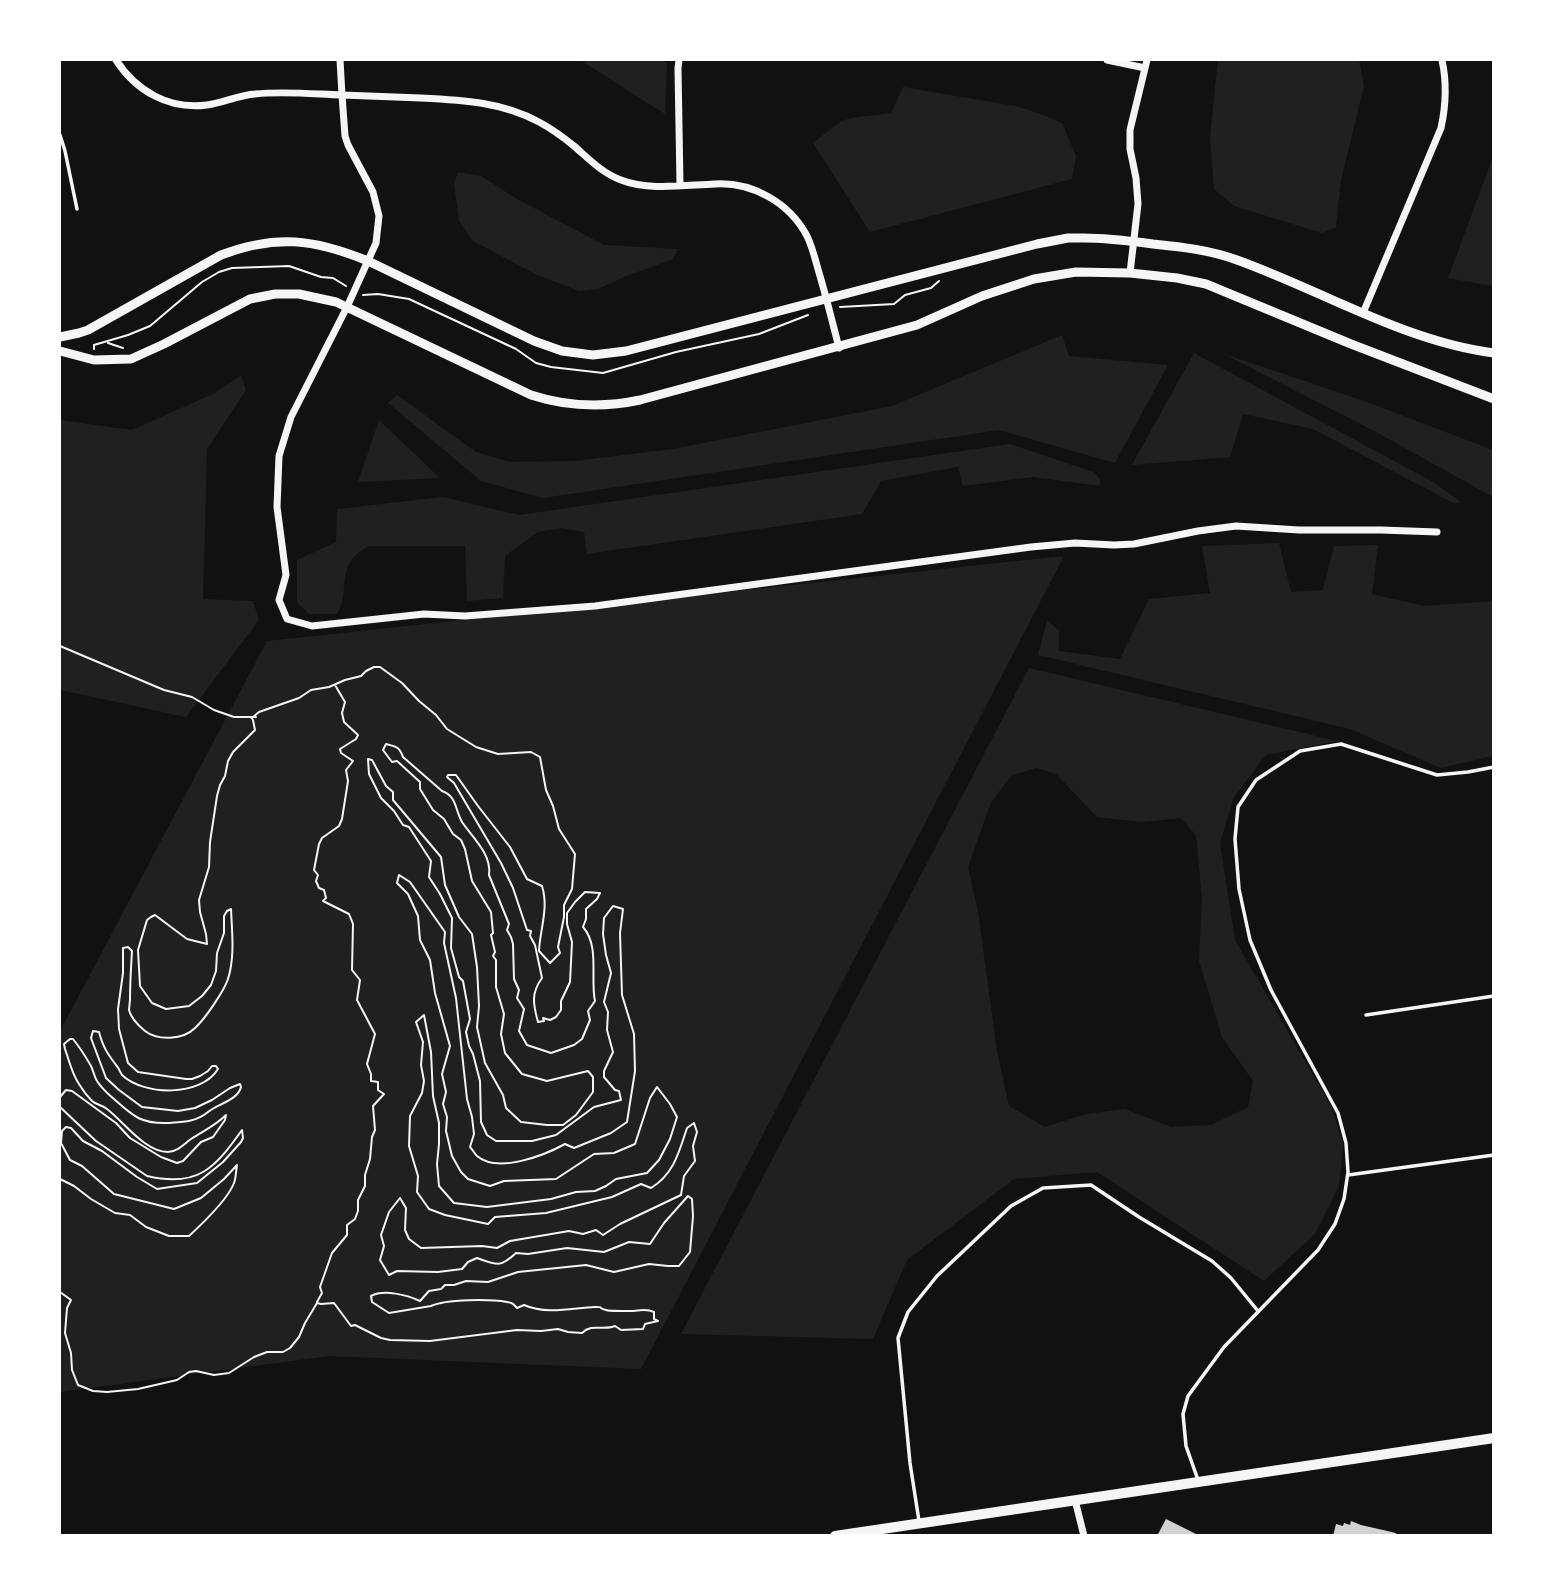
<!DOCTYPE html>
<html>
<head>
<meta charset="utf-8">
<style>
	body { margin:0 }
	#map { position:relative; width:1553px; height:1595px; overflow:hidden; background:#111; font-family:"IBM Plex Serif",serif }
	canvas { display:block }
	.frame { position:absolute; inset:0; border:61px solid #fff; pointer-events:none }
</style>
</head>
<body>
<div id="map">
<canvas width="1553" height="1595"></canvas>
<div class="frame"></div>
</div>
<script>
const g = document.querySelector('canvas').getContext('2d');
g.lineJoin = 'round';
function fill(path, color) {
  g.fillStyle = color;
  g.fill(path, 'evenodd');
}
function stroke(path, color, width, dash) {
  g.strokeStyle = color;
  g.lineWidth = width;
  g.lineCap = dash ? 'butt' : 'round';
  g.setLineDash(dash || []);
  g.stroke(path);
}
const green = new Path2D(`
	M580,60h79l8,3 -2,51z
	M1218,60h141l5,26 -23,94 -5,47 -14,6 -88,-27 -20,-17 -4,-53z
	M903,87l112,19 23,7 24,10 14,33 -4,23 -202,53 -57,-89 28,-22 11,-3 39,-5z
	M1493,157v129l-45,-8z
	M458,172l23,4 36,23 87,46 74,4 -5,10 -49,18 -26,12 -19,2 -44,-17 -62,-33 -14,-20 -5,-38z
	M1062,335l7,21 99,9 -53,98 -116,-33 -456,68 -62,-17 -93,-78 9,-8 79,57 34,10 64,-1 99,-12 219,-43z
	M1194,353l239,129 28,20 -6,2 -142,-75 -70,-15 -13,43 -98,8z
	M1224,354l140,47 129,49v47l-115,-64z
	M241,375l5,15 -39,59 -4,150 50,2 6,19 -73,97 -126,-27v-270l72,10 83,-37z
	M379,420l61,58 -82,4z
	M1010,444l83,28 7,7v7l-67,-9 -70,9 -5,-19 -77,14 -19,33 -275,40 -3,-22 -22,-4 -24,4 -33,24 -2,42 -36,3 -2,-55h-97c-35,21 -16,42 -31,68h-28l-12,-12v-42l39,-18 1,-33 106,-12 76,18z
	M1279,543l12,49 32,-2 11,-44 44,-1 -6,49 52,12 69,-5v155l-52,12 -91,-39 -312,-74 9,-35 12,11v20l61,8 29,-60 61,-6 -8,-47z
	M1064,556l-423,813 -312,-13 -269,36v-361l207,-390z
	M1029,668l308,73 -71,14 -32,42 -14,46 15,97 96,166 12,38 -4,42 -24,48 -51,47 -167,-109 -83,7 -107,81 -34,79 -192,-5zM1037,768l19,6 41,43 45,5 39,-4 15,17 6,63 -3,63 23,76 31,44 -5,26 -37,18 -40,2 -46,-18 -39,5 -41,13 -36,-21 -12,-55 -19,-139 -10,-45 23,-65 21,-27z`);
const building = new Path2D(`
	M1166,1519l34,17h-43z
	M1351,1521l10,4 35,8 -1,3h-62l3,-12 7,2 1,-3 6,2z`);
const path = new Path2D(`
	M363,295l15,-1 31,5 107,50 20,14 15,4 52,6 73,-21 83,-18 49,-19
	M840,307l54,-3 11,-9 26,-7 8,-7
	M108,343l15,5
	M94,349v-4l34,-10 22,-9 52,-44 17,-10 13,-4 57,-2 32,11 12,1 13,8
	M60,646l104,44 28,7 22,13 20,7h22
	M60,1097l6,-7 6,1 44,32 14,15 31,19 16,6 6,-2 18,-19 12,-5 12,-17 1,-5c-11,11 -23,16 -35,24 -7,5 -14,13 -23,13 -23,0 -44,-30 -61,-43 -4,-4 -11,-4 -15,-8 -4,-4 -10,-12 -13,-17 -7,-10 -10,-24 -14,-35l-1,-5 6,-5h3c4,5 14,20 18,27 2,4 3,10 6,15 5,8 11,13 18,19 18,16 26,24 53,23 15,-1 28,-1 40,-11 10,-8 30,-12 33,-25l-1,-3 -10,4 -18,12 -17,8 -17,3 -36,-4 -23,-17 -13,-12 -15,-40 2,-7 6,1c4,15 8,21 17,33 3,3 4,7 6,10 22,21 79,22 96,-6l-2,-3h-4l-4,5 -8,5 -8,3h-6l-48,-7 -10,-9 -9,-34 -1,-20 5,-36v-25l5,-1 4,4c-1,16 -2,32 -2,48 0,2 -1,10 -1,11 2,9 10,16 16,21 13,10 38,9 50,-3 10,-9 29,-37 33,-49 7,-22 4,-47 3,-70l-4,2 -3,5v17l-7,20 -1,18 -5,14 -9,11 -13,10 -23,3 -14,-6 -12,-17 -2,-36 9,-30 4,-3 4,-2 32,24 20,5 -1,-10 -6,-22 -1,-12 10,-33 1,-25 7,-46 3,-11 5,-9 3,-15 5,-9 22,-22 -2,-10 -2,-3
	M60,1107l36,34 51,35c51,12 68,-8 95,-46l1,8 -2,4 -18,20 -26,21 -40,6 -20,-12 -35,-26 -19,-10 -12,-13 -5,-1 -4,4 -1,12 9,17 12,6 32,28 60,15 27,-11 23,-19 13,-14c-1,5 -1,13 -3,18 -6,16 -32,41 -45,53h-20l-23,-9 -16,-12 -15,-2 -24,-14 -17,-13 -14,-7
	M60,1300v-8l11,8 -4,8 -2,25 6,20 1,17 6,15 15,6 14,1 31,-3 39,-9 12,-8 7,-1 18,4 15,-2 25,-16 13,-5h16l7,-4 9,-11 6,-14 12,-20 4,1 13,-1 17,23 4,-1 26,13 9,2 40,1 87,-11 24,1 17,-2 10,3 14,1c10,-10 21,-2 33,-7l6,4 22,-1 2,-5 13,-3 -4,-2v-7c-10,-5 -17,0 -27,-1 -3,0 -19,0 -21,-1 -10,-3 -1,-3 -11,-3 -23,1 -48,8 -71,-2l-7,3c-4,-4 -4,-5 -10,-6 -17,-3 -61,-3 -76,4l-42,7 -17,-11 -1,-6c13,-7 36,-1 49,5l9,-10 12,-2 4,-4h9l12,-4 22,1 30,-10 68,-7 28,7 35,-8 19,2h11l11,-14 3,-36 -1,-17 -4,-3 -24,27 -14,21 -21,-2 -25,10 -37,-4 -39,6 -12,-1c-16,15 -19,12 -39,5l-9,4 -6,7 -24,3 -41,-1 -8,4 -9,-15 4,-14 -3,-11 8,-23 11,-14 6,10 -1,22 4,9 12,9 61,-2 15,2 13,-7 59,-10 14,3 13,-4 7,5 17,-11 61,-29 3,-19 11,-15 -2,-15 4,-14 -3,-9 -7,5c-8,24 -13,46 -36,60l-10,-4 -29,13 -66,16 -51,4 -7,7 -43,-9 -16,-6 -12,-17 1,-16 -9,-30 1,-30 12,-23 2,-12 -3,-16 2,-23 -7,-20 8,-7 7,37 2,44 6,27v21l-2,20 2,22 15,17 33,4 64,-8 25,-7 19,-1 11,-5 10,-7 31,-6 12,-13 11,-21 7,-22 -7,-13 -13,-17 -7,11 -15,46 -21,9 -20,1 -38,25 -52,2 -14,5 -22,-7 -7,-7 -9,-16 -6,-25 1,-14 -4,-13 3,-12 -4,-18 8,-28 -15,-53 -5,-33 -10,-20 -2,-24 -10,-22 -11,-11 2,-8 11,7 35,50 -1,11 12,55 11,101 5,18 2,17 -4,13c3,3 4,6 7,9 21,18 68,-1 88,-12l9,4 37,-15 16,-11 8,-51 -1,-37 -12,-39 -2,-62 3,-24 -10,-3 -9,12 -1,16 3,21 5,18 -7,29 4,10 -1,18 6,22 -9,19v6l11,13 4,1 2,9 -27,7 -38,28 -24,6h-36l-9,-6 -6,-13 -1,-41 -7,-27 -4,-8 -3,-14 4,-13 -7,-38 -4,-4 -8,-29 1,-30 -12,-24 -11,-17 2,-16 -22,-34 -6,-2 -9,-14 -13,-13 -12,-24 -1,-15 4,1 14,26 7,6v8l48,57 4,28 14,32 13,17 5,33 2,39 -2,21 8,36 18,32 3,13 15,14 26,3h16l13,-10 17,-23v-15l-5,-6 -41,10 -25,-7 -17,-21 -4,-19 3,-20 -8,-27v-27l-3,-4 2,-4 -4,-17 2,-2 -2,-21 -19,-31 -7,-32 -4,-9 -8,-6 -9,-15 -11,-9 -13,-21v-7l-23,-21 -5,1 -9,-12 3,-6c10,3 13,2 17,13l39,34c15,5 13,19 20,31 10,15 30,32 27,53l20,49 -2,6 4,7 2,7 1,35 5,11 -2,8 7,11 -5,22 8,14 24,8 23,-8 8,-6 8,-19 -2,-9 7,-10c-5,-22 5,-55 -12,-74l3,-8v-10l11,-10 3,-6 -15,-1 -10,10 -8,11v11l5,18 -2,40 -9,19v9l-5,7 -6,3 -7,-2 1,3 -6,1c-5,-18 -7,-29 4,-44l-7,-33 -5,-9 1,-5 -4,-1 -14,-42 -12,-25 -47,-80 -7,-6 1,-2h8l22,31 32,41 17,32 15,7c7,22 -2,43 -3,65l11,12 10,-10 -2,-6 6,-30v-12l8,-16 3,-35 -16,-25 -6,-23 -7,-16 -6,-33 -9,-5 -33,2 -22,-7 -29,-18 -11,-14 -17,-14 -17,-18 -22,-16h-6l-8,4 -5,5 -16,4 -16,7 -18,3 -12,8 -40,14 -6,5
	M317,1302l5,-9 -2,-6 12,-34 15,-18v-10l8,-6 3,-8v-11l7,-14v-11l5,-16 2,-22 3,-7 -2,-24 11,-12 -6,-4v-8l-7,-1v-7l-4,-10 8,-30 -18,-34 3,-20 -8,-10 1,-46 -4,-10 -26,-13 3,-3 -2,-8 -5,-2 -3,-7 2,-6 -4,-5 5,-26 3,-6 17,-12 3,-7 6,-38 -2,-11 7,-9 -12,-8 -1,-4 16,-10 2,-4 -14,-13 -2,-9 3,-11 -10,-17`);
const service = new Path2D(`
	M60,135l5,16 12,58
	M1366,1015l128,-19
	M1348,1175l146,-20
	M1198,1480l-12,-34 -3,-32 5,-18 36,-49 94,-97 17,-26 9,-25 4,-27 -2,-29 -8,-30 -67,-123 -21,-50 -11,-51 -4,-50 3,-32 18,-27 44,-29 41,-7 96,31 31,-3 26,-5
	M919,1521l-9,-58 -12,-125 10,-26 29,-36 74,-70 32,-18 48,-3 48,32 73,44 19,17 27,33`);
const minor = new Path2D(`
	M116,60c20,31 53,50 91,45 16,-2 32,-10 48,-11 29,-3 58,0 87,1l-2,-35
	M679,60l-1,8 2,117
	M1107,60l38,8
	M1130,273l8,-69 -2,-26 -6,-29v-19l17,-70
	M1363,313l78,-185c5,-23 6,-45 1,-68
	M839,348c-6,-24 -12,-48 -19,-72 -4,-13 -7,-28 -13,-40 -18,-34 -55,-54 -92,-52 -29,1 -67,7 -94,-4 -19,-7 -32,-21 -47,-34 -11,-9 -22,-17 -35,-24 -37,-20 -76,-22 -118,-24 -26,-1 -53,-2 -79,-3l3,41 3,9 25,47 6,24 -3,27 -29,64 -56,110 -12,39 -2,51 9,68 -7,25 8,19 25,7 112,-12 41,2 130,-10 436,-59 44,-4 39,2 20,-1 64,-13 38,-5 63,4h82l56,2
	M1075,1500l9,36`);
const tertiary = new Path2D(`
	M60,337l19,-4 9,-3 133,-75c55,-21 93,-16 147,6l166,80 28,10 31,4 33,-4 411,-107 31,-6h16c23,0 46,3 69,6 29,3 57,6 84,16 84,30 168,82 257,93
	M60,351l34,9 37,-1 33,-15 86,-45 25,-5h24l37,8 195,93c37,12 72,13 109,5l277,-75 65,-29 52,-17 42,-7 54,1 47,5 29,6 145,60 143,55`);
const secondary = new Path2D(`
	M835,1536l659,-98`);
fill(green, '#202020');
fill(building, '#d3d3d3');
stroke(path, '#f5f5f5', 2);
stroke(service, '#f5f5f5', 3.5);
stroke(minor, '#f5f5f5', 7);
stroke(tertiary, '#f5f5f5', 9);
stroke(secondary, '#f5f5f5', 10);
</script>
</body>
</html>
